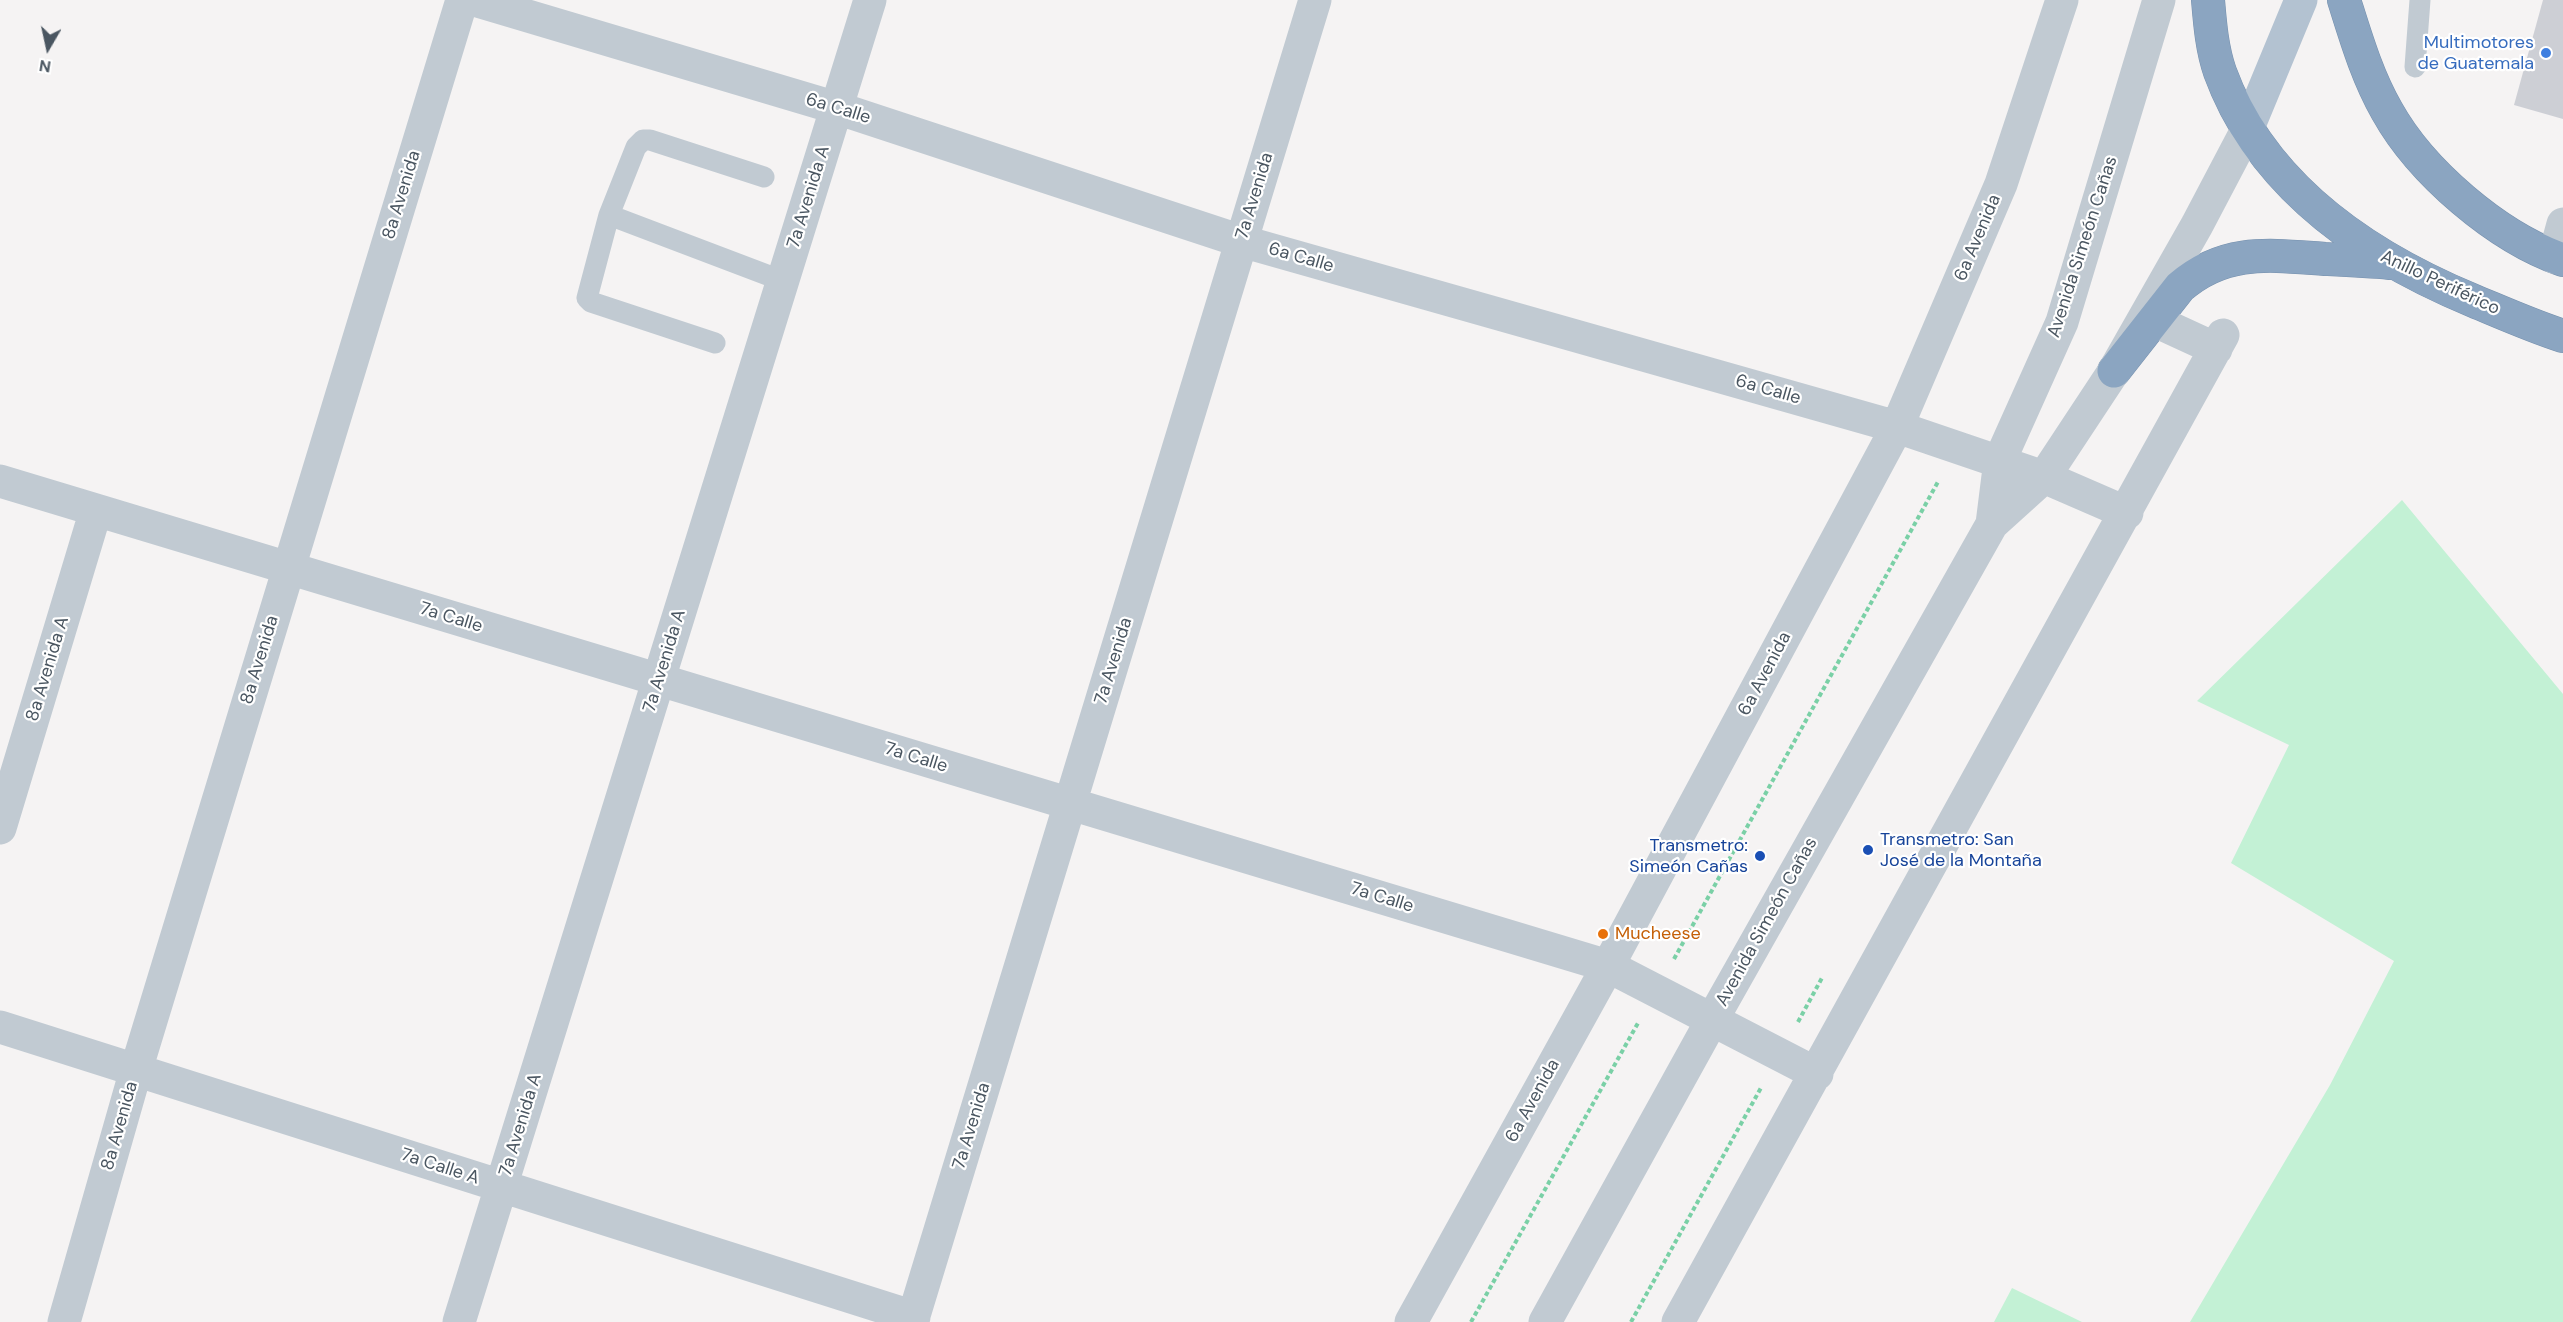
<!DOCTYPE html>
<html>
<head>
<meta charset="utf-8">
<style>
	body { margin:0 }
	#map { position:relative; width:2563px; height:1322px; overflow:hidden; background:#f5f3f3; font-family:"DM Sans",sans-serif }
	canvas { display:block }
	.north { position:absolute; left:18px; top:18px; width:60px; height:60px; -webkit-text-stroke:4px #fff; paint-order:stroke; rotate:189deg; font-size:16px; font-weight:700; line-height:24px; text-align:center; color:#4a5661 }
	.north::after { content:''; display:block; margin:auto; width:21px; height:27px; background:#4a5661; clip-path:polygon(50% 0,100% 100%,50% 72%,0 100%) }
</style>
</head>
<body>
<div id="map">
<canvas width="2563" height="1322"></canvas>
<div class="north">N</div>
</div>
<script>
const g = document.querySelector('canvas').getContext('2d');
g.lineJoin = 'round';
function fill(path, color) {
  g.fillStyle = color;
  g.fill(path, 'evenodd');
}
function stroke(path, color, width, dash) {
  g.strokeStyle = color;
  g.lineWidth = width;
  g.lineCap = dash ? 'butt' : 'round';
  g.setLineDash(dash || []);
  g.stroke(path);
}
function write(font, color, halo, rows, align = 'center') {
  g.font = font + ' "DM Sans",sans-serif';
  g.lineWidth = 4.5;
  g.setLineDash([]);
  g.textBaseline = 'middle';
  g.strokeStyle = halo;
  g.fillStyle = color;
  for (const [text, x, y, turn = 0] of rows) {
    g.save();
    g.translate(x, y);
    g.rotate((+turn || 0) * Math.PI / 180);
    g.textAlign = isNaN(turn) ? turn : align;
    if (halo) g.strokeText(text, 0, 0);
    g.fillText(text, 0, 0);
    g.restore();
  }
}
const green = new Path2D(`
	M2402,500l161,194v628h-373l140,-237 64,-124 -163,-98 58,-118 -92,-44z
	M2012,1288l70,34h-88z`);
const building = new Path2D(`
	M2543,0h20v119l-49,-14z`);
const path = new Path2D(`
	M1674,959l265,-479
	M1798,1022l25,-46
	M1471,1322l167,-299
	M1631,1322l131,-236`);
const lane = new Path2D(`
	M2415,67l5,-67
	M609,215l27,-68 7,-7h7l114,37
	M715,343l-124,-41 -4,-4 22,-83 174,66`);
const street = new Path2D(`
	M474,0l363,108 404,133 656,186 147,50 83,36
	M2554,257l9,-33
	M2153,320l63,29
	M0,481l1608,485 209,108
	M1992,524l8,-64 62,-138 97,-322
	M0,828l96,-318
	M0,1027l914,290
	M64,1322l72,-252 326,-1070
	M459,1322l411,-1322
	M912,1322l403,-1322
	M1411,1322l197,-356 289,-539 104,-243 61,-184
	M1545,1322l167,-302 280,-496 52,-47 70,-106 83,-146 51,-97
	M1678,1322l545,-987`);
const primary = new Path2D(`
	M2248,128l53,-128`);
const highway = new Path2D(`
	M2208,0c2,24 4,49 12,72 42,115 145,184 254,229 29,12 58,25 89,35
	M2344,0c12,38 23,76 43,111 34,61 110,126 176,149
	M2114,371l66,-84c45,-39 90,-32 145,-28 21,1 43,2 65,4`);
const markers = [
	[2546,53,6,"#3f7fe0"],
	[1868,850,6,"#1a4fb4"],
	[1760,856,6,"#1a4fb4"],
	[1603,934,6,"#e8710a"]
];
const shopNames = [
	["Multimotores",2534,43],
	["de Guatemala",2534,64]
];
const streetNames = [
	["6a Calle",838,109,17],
	["8a Avenida",402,195,-73],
	["7a Avenida",1255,196,-73],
	["7a Avenida A",809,197,-73],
	["6a Avenida",1978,238,-67],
	["Avenida Simeón Cañas",2083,247,-72],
	["6a Calle",1301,258,16],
	["Anillo Periférico",2440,283,25],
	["6a Calle",1768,390,16],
	["7a Calle",451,618,17],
	["8a Avenida",260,660,-73],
	["7a Avenida A",665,661,-73],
	["7a Avenida",1114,661,-73],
	["8a Avenida A",48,669,-73],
	["6a Avenida",1765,674,-62],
	["7a Calle",916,758,17],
	["7a Calle",1382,898,17],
	["Avenida Simeón Cañas",1767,922,-61],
	["6a Avenida",1533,1101,-61],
	["7a Avenida A",521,1125,-73],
	["8a Avenida",120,1126,-74],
	["7a Avenida",972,1126,-73],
	["7a Calle A",440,1167,18]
];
const transitNames = [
	["Transmetro: San",1880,840],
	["José de la Montaña",1880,861],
	["Transmetro:",1748,846,"right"],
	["Simeón Cañas",1748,867,"right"]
];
const foodNames = [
	["Mucheese",1615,934]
];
fill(green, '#c3f1d5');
fill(building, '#cdcfd5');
stroke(highway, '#7690ad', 34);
stroke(path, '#7ad0a6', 4, [4.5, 3]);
stroke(lane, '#c1cad2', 21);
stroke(street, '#c1cad2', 33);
stroke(primary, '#b3c2d1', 33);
stroke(highway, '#8ba5c1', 33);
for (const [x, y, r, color] of markers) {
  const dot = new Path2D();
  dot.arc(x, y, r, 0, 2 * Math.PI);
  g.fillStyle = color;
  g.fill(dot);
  stroke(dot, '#fff', 2);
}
write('18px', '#366cbe', '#fff', shopNames, 'right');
write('18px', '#4a5661', '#fff', streetNames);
write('18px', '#164399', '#fff', transitNames, 'left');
write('18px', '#c56008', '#fff', foodNames, 'left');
</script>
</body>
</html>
